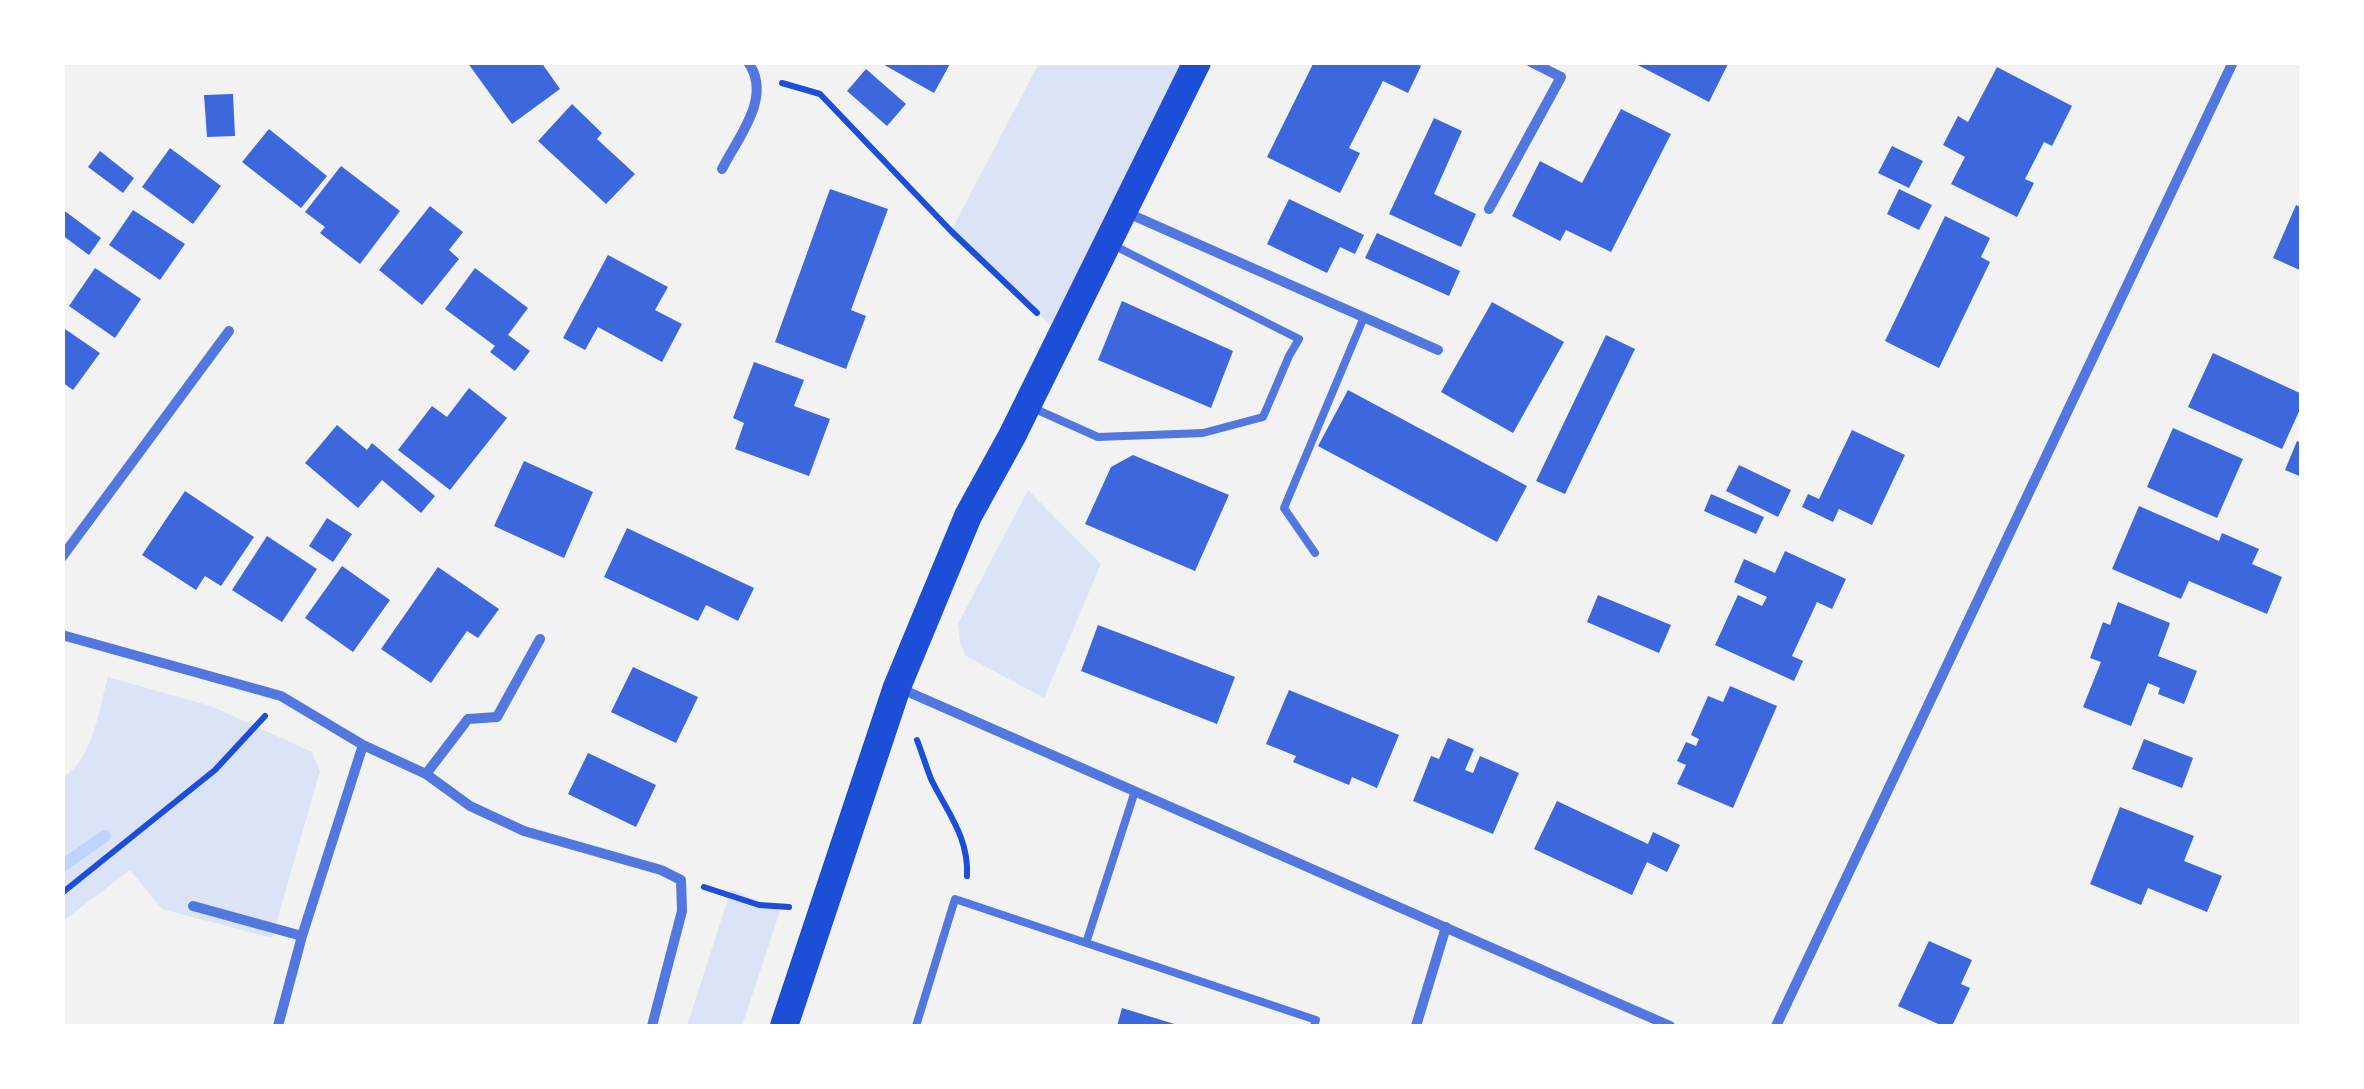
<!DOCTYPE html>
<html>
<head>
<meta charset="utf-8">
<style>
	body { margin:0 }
	#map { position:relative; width:2364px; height:1089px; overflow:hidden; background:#f2f2f2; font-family:"Fira Sans",sans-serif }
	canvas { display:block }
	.frame { position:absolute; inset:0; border:65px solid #fff; pointer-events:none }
</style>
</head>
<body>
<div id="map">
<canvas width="2364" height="1089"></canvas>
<div class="frame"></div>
</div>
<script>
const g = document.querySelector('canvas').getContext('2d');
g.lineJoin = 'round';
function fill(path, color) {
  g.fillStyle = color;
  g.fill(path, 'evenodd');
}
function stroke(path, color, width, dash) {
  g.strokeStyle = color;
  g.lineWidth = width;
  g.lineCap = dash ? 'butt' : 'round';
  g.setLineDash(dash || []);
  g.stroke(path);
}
const green = new Path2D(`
	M1039,63h158l-137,271 -109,-103z
	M1028,490l73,74 -57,134 -78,-42 -6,-13 -2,-19z
	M108,677l103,29 101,46 8,19 -48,167 -110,-29 -32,-39 -67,51v-143c31,-21 35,-67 45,-101z
	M731,889l49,22 -38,115h-55z`);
const stream = new Path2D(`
	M62,866l43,-30`);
const building = new Path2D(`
	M467,62h74l19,27 -48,35z
	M879,62h72l-17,31z
	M1314,62h100l7,4 -13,27 -25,-12 -34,67 11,5 -20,40 -73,-36z
	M1632,62h97l-20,40z
	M1997,67l75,39 -20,40 -8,-4 -19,37 9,4 -17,34 -66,-33 14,-27 -22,-12 15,-29 10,6z
	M866,69l40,35 -19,22 -40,-35z
	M233,94l2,42 -28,1 -3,-42z
	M572,104l30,29 -5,6 38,35 -29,30 -68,-63z
	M1621,109l50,25 -60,118 -45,-22 -6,11 -48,-25 28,-55 42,22z
	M1434,118l28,13 -28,63 42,20 -15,33 -72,-33z
	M269,129l58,47 -26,32 -59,-46z
	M1892,146l31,15 -14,27 -31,-15z
	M170,148l51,38 -28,38 -51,-37z
	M100,151l34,27 -11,15 -35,-26z
	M341,166l59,45 -40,53 -40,-31 5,-6 -20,-15z
	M830,189l58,20 -37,101 15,6 -20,53 -71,-27z
	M1899,189l33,16 -13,25 -32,-16z
	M1289,199l75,36 -9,19 -15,-7 -13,26 -60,-29z
	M2296,205l6,3v63l-29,-13z
	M430,206l33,26 -14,18 10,9 -37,46 -43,-35z
	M62,209l39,29 -12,17 -27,-20z
	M133,210l52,34 -25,36 -51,-35z
	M1945,216l45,22 -9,19 9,5 -51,106 -54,-27z
	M1377,233l83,38 -11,25 -84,-38z
	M608,255l60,32 -13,23 27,14 -20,38 -64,-35 -13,23 -22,-12z
	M95,268l46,31 -26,39 -46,-32z
	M475,268l53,40 -20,27 22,16 -15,20 -25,-19 5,-6 -50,-37z
	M1122,301l111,50 -22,57 -113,-48z
	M1492,302l72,40 -51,91 -72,-41z
	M62,327l38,26 -27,37 -11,-8z
	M1606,335l29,14 -70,145 -29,-13z
	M2213,353l89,41v11l-20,44 -94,-42z
	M754,362l50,18 -10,26 36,13 -21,57 -74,-27 9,-26 -11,-5z
	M469,388l38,30 -57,72 -52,-40 34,-44 15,11z
	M1348,390l179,96 -30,56 -179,-96z
	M337,425l30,25 5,-7 63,53 -14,17 -39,-33 -24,28 -53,-45z
	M2173,428l70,31 -26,59 -70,-31z
	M1852,430l53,25 -33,70 -33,-16 -6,13 -31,-15 6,-13 11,5z
	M2297,441l5,2v34l-17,-7z
	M1133,455l96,40 -34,76 -110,-47 26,-57z
	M524,461l69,31 -29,66 -70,-32z
	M1739,465l52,25 -13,27 -52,-26z
	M185,491l69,46 -33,49 -16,-10 -9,14 -54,-35z
	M1711,494l53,23 -8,17 -52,-23z
	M2139,506l80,35 3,-8 37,16 -7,15 30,13 -15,37 -78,-33 -8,18 -69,-30z
	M327,518l25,16 -19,28 -24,-16z
	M627,528l127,60 -16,33 -32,-16 -8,16 -94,-44z
	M267,536l50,33 -35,53 -50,-32z
	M1785,551l61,28 -14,30 -15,-7 -25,54 11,5 -9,20 -79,-36 23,-50 24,11 5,-9 -33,-15 10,-23 31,14z
	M342,566l48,34 -37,52 -48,-34z
	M438,567l61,42 -21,29 -11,-7 -36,52 -50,-34z
	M1598,595l73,30 -12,28 -72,-31z
	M2118,602l52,21 -12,33 39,15 -13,33 -26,-10 2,-6 -12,-5 -17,43 -48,-19 18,-45 -11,-4 13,-36 7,3z
	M1098,625l137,52 -18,47 -136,-53z
	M633,667l65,30 -22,46 -65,-31z
	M1730,686l47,20 -44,102 -56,-24 9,-19 -9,-4 9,-19 10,4 3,-7 -8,-4 17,-39 15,6z
	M1289,690l110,45 -22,53 -25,-11 -3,8 -56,-23 3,-6 -30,-12z
	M1448,738l26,11 -9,21 8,3 7,-17 39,17 -26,61 -80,-33 18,-45 8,3z
	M2144,739l49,19 -11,30 -50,-19z
	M588,753l68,32 -20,42 -68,-33z
	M1557,801l91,43 5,-12 27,13 -13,27 -20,-10 -15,33 -98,-46z
	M2120,807l74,29 -10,25 38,15 -15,36 -59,-24 -7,17 -51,-21z
	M1929,941l43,19 -11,24 9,4 -18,38h-9l-45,-20z
	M1122,1008l59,18h-64z`);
const path = new Path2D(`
	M782,83l38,11 131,137 86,82
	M917,740c5,13 9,26 14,39 16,33 38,58 36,97
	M704,887l55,18 30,2
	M62,893l153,-123 50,-54`);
const service = new Path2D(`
	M1033,408l65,29 105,-4 60,-16 26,-61 10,-17 -188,-95
	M1315,553l-31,-45 80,-191
	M1086,943l49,-152
	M916,1026l39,-127 361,121 -2,6`);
const minor = new Path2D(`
	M722,169c16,-32 51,-72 26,-107
	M1489,209l72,-132 -30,-15
	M1123,211l315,139
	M62,557l167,-226
	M62,635l219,61 82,49 63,29 42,-55 29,-2 43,-78
	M897,687l773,339
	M426,774l44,32 54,25 137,39 20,10 1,31 -30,115
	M193,906l109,30
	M278,1026l24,-90 61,-191
	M1416,1026l30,-99
	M1776,1026l457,-964`);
const trunk = new Path2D(`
	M784,1026l113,-339 71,-171 44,-80 185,-374`);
fill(green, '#dbe4f7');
stroke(stream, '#bfd3fe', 12);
fill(building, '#3d67dc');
stroke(path, '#1d4ed8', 6);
stroke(service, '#5277de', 8);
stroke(minor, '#5277de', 10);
stroke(trunk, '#1d4ed8', 28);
</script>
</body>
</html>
